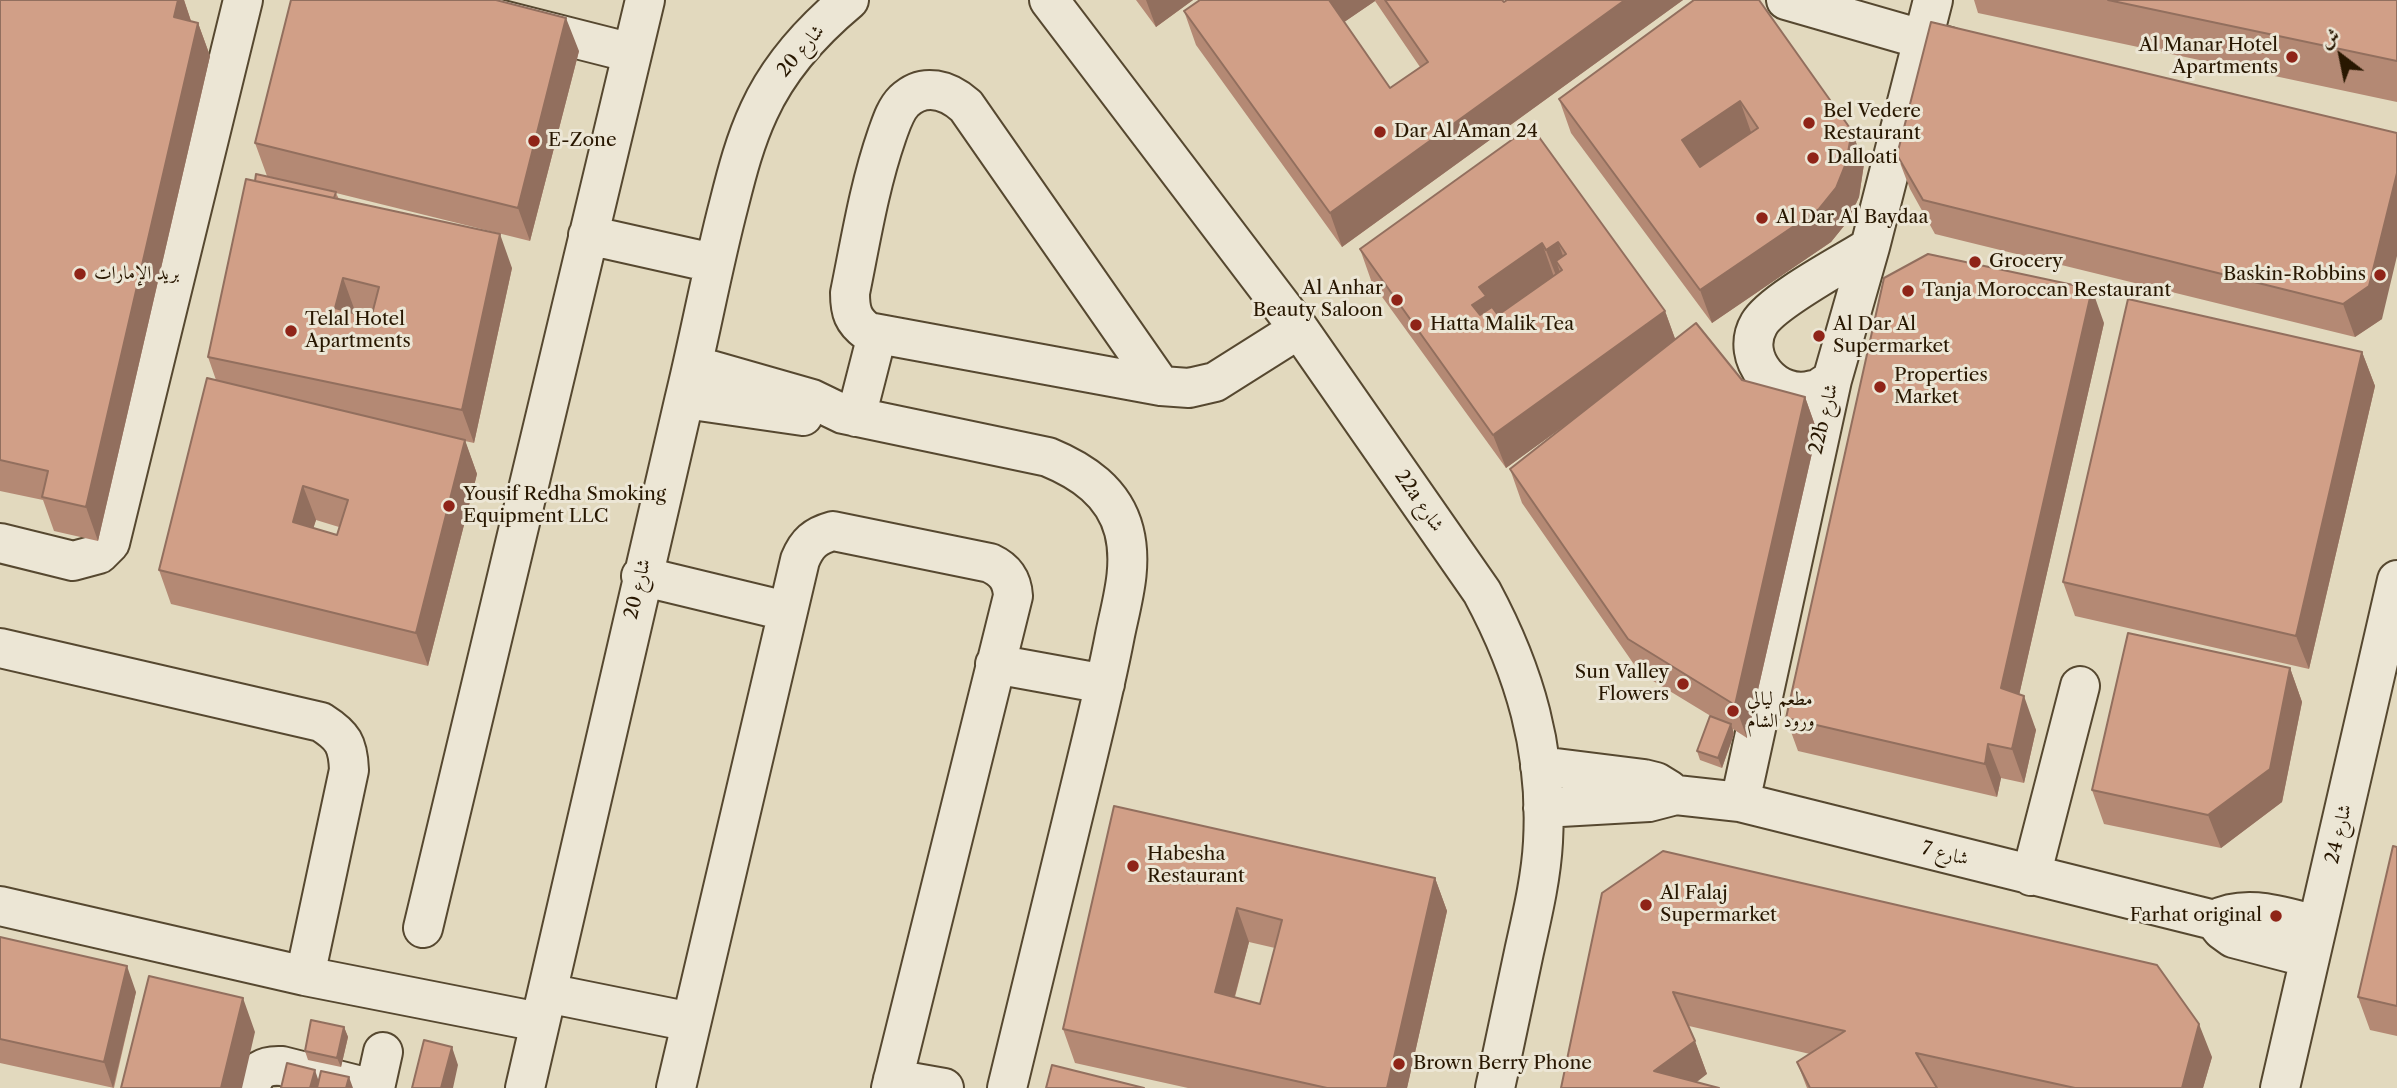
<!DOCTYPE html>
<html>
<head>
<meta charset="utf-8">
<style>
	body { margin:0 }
	#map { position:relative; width:2397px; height:1088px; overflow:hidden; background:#e2d9be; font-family:"Libre Caslon Text",Amiri,serif }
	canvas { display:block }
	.north { position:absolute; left:2306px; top:21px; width:70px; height:70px; -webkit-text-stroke:5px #ece6d5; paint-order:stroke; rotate:328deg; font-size:19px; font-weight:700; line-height:28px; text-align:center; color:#281701 }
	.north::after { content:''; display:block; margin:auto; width:24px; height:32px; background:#281701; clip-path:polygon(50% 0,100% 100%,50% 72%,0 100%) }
</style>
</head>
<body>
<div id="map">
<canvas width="2397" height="1088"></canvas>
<div class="north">ش</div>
</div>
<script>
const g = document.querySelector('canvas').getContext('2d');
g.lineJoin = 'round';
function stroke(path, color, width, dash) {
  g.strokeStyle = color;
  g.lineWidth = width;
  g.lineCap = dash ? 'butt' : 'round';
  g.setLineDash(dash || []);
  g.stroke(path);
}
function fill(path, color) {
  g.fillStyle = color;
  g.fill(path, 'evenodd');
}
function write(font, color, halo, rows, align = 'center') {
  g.font = font + ' "Libre Caslon Text",Amiri,serif';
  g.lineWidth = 6;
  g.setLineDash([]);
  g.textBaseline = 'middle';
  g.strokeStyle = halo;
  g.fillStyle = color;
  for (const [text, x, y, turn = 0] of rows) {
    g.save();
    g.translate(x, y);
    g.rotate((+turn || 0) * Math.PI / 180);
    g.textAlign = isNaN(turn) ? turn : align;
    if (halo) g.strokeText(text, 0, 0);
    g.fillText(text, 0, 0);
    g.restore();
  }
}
const minor = new Path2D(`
	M423,0l209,53
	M1049,0l250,329 183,263c43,80 66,159 61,250 -2,37 -11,74 -19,110 -10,46 -19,91 -29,136
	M1786,0l163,47
	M588,235l125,28
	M693,365l119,34 31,15 205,43c34,14 66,35 76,74 9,35 -2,70 -9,104 -8,42 -18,83 -28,124 -27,109 -53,219 -80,329
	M1832,380c-6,3 -12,9 -19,10 -37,11 -74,-32 -54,-66 13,-23 86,-61 111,-77
	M1161,386l-195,-280c-18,-16 -42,-24 -62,-5 -9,9 -13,23 -17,34 -18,52 -26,104 -37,158 0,19 3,28 18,39l293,54 28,2 26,-6 84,-53
	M685,399l118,17
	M856,417l21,-82
	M0,543l73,18 26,-7 11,-11 133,-543
	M641,576l145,35
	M0,648l321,74c22,14 27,22 28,48l-44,206
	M995,664l110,20
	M1540,766l104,13 12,3 13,8
	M1740,802l92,-422 38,-133 63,-247
	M1543,808l106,-6 27,-7 64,7 474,118 8,10 11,8 77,20
	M2031,876l49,-190
	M0,906l305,70 234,46
	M2214,920c33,-17 69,-3 103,5
	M423,928l222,-928
	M547,993l144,29
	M893,1079l51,9
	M250,1088c6,-18 13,-23 32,-22l87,22
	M375,1088l8,-36
	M525,1088c51,-229 104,-458 159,-687 16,-65 28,-132 45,-197 8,-32 16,-63 30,-93 20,-44 54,-81 90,-111
	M676,1088l124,-528c7,-17 15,-24 33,-29l157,32c15,7 22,16 23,33l-122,492
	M2280,1088l117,-508`);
const wall = new Path2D(`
	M0,0h184l7,21 7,2 12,33 -112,485 -44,-10 -11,-31 -43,-9z
	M1136,0h57l-37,27z
	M1200,0h302l2,2 3,-2h176l-341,247 -146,-202 -12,-34zM1375,1l45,66 -30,21 -46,-66z
	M1694,0l170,164 -5,33 -11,24 -17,21 -119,81 -141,-190 -12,-34z
	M1974,0h423v102l-419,-89z
	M1931,22l451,297 -27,18 -420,-103 -25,-45 -13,-34z
	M579,51l-49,190 -194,-48 3,6 173,69 -38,175 -9,-2 12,33 -49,192 -257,-62 -12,-34 57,-190 -8,-23 47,-176h33l-21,-5 -12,-33zM355,311l17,4 -1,3 -16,-5zM316,520l23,7 -2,8 -24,-7z
	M1531,126l134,185 10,28 67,41 63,17 12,34 -70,307 -14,-9 1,5 -12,34 -22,-8 -3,-9 17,-33 -74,-45 -118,-170 -12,-34 61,-48 -65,47 -134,-185 -12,-34z
	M2104,323l-85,372 17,35 -12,53 -23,-5 -4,19 -199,-46 -12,-33z
	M2362,352l13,34 -66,283 -234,-53 -12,-34z
	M2290,668l12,34 -20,100 -61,46 -117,-24 -12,-34z
	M1114,806l321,72 12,33 -40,177h-219l-113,-25 -12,-34zM1249,942l26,6 -15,56 -25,-7z
	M2397,847v189l-27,-6 -12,-33z
	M1602,893l610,164 -9,31h-396l-10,-26 13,-8 -121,-28 18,48 -146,14z
	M0,937l136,55 -22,96 -114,-25z
	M344,1027l4,10 -7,30 -33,-7 -3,-9z`);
const shadedWall = new Path2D(`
	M178,0h6l8,24 -18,-7z
	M1146,0h47l-37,27z
	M1327,0h48v1l-38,26z
	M1625,0h58l-341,247 -12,-34z
	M566,18l13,33 -49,190 -12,-33z
	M198,23l12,33 -112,485 -12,-34z
	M1740,101l12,34 -57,38 -13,-33z
	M1852,131l12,33 -5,33 -11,24 -17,21 -119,81 -12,-33z
	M2397,173v83l-15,63 -27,18 -12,-33z
	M500,234l12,34 -38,175 -12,-33z
	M1558,242l12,33 -14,-14 7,19 -4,3 -13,-33z
	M1542,243l12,34 -69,61 -13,-33 7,-18z
	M343,278l12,33 -8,31 -12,-34z
	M2092,289l12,34 -91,399 -12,-34z
	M1665,311l12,33 -171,124 -13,-33z
	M2362,352l13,34 -66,283 -13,-33z
	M1805,397l12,34 -70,307 -12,-33z
	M465,440l12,34 -49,192 -12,-33z
	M303,486l13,34 -11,35 -12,-33z
	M2290,668l12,34 -20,100 -61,46 -13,-33z
	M2024,696l12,34 -12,53 -12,-34z
	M1731,724l3,10 -12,34 -4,-10z
	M1988,744l13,34 -4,19 -12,-33z
	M1435,878l12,33 -40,177h-20z
	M1237,908l12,34 -22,83 -12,-33z
	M127,966l9,26 -23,96 -9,-26z
	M243,998l12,34 -13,56h-21z
	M2199,1024l13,33 -9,31h-21z
	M344,1027l4,10 -7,30 -4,-9z
	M1695,1041l12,33 -18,14 -35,-17z
	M452,1047l6,18 -5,23h-12z
	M315,1070l6,18h-11z
	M349,1077l4,11h-7z`);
const building = new Path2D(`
	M0,0h178l-4,17 24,6 -112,484 -44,-10 6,-26 -48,-11z
	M291,0h205l70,18 -48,190 -263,-65z
	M1200,0h129l61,88 38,-26 -43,-62h117l2,2 3,-2h118l-295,213 -146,-202z
	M1694,0h65l93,131 -6,32 -10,25 -17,21 -119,81 -141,-191zM1740,101l18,27 -58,39 -18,-27z
	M2108,0h289v61z
	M1931,22l466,111v40l-28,113 -26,18 -420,-104 -26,-45z
	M1531,126l134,185 -172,124 -133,-186zM1558,242l8,12 -10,7 6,9 -64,45 -6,-8 -12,8 -8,-10 14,-9 -7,-9 63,-44 4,7z
	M256,174l80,18 -2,6 -79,-17z
	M246,179l254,55 -38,176 -254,-53zM343,278l36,9 -8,31 -36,-10z
	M1928,254l164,35 -91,399 23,8 -12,53 -24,-5 -3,20 -199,-46 98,-440z
	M2128,299l234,53 -66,284 -233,-54z
	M1696,323l46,57 63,17 -70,308 -107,-66 -118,-170z
	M207,378l258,62 -49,193 -257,-63zM303,486l45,14 -11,35 -44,-13z
	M2128,633l162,35 -20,101 -62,46 -116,-25z
	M1710,716l21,8 -13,34 -21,-7z
	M1114,806l321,72 -48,210h-60l-264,-59zM1237,908l45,12 -22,84 -45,-12z
	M2393,846l4,1v159l-39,-9z
	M1663,851l494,114 42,59 -17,64h-107l-159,-35 21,35h-127l-13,-26 48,-31 -172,-39 22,49 -41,30 65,17h-158l41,-195z
	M0,937l127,29 -23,96 -104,-23z
	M149,976l94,22 -22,90h-100z
	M311,1020l33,7 -7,31 -32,-7z
	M424,1040l28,7 -11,41h-29z
	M287,1063l28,7 -5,18h-29z
	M1052,1065l92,23h-98z
	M321,1071l28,6 -3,11h-29z`);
const markers = [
	[2292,57,7,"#8f2418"],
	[1809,123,7,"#8f2418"],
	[1380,132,7,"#8f2418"],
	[534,141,7,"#8f2418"],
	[1813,158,7,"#8f2418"],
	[1762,218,7,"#8f2418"],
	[1975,262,7,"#8f2418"],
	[80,274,7,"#8f2418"],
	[2380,275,7,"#8f2418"],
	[1908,291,7,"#8f2418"],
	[1397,300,7,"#8f2418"],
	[1416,325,7,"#8f2418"],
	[291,331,7,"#8f2418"],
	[1819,336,7,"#8f2418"],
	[1880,387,7,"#8f2418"],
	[449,506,7,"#8f2418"],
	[1683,684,7,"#8f2418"],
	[1733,711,7,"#8f2418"],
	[1133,866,7,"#8f2418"],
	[1646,905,7,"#8f2418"],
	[2276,916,7,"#8f2418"],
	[1399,1064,7,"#8f2418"]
];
const poiNames = [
	["Al Manar Hotel",2278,46,"right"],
	["Apartments",2278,68,"right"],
	["Bel Vedere",1823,112],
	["Restaurant",1823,134],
	["Dar Al Aman 24",1394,132],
	["E-Zone",548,141],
	["Dalloati",1827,158],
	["Al Dar Al Baydaa",1776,218],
	["Grocery",1989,262],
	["بريد الإمارات",94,274],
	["Baskin-Robbins",2366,275,"right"],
	["Al Anhar",1383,289,"right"],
	["Beauty Saloon",1383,311,"right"],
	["Tanja Moroccan Restaurant",1922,291],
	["Telal Hotel",305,320],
	["Apartments",305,342],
	["Hatta Malik Tea",1430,325],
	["Al Dar Al",1833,325],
	["Supermarket",1833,347],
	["Properties",1894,376],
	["Market",1894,398],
	["Yousif Redha Smoking",463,495],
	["Equipment LLC",463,517],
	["Sun Valley",1669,673,"right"],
	["Flowers",1669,695,"right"],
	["مطعم ليالي",1747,700],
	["ورود الشام",1747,722],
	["Habesha",1147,855],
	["Restaurant",1147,877],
	["Al Falaj",1660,894],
	["Supermarket",1660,916],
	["Farhat original",2262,916,"right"],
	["Brown Berry Phone",1413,1064]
];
const streetNames = [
	["شارع 20",801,51,-50],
	["22b شارع",1824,419,-77],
	["22a شارع",1419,501,55],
	["شارع 20",638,589,-77],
	["شارع 24",2339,834,-77],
	["شارع 7",1945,854,14]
];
stroke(minor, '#564830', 42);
stroke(minor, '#ece6d5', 38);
fill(wall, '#b48974');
fill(shadedWall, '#926f5e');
fill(building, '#d19f87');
stroke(building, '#926f5e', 2);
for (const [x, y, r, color] of markers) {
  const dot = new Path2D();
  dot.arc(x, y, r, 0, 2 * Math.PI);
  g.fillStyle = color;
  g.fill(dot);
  stroke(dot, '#ece6d5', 2.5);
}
write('19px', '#281701', '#ece6d5', poiNames, 'left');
write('19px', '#281701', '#ece6d5', streetNames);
</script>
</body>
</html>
